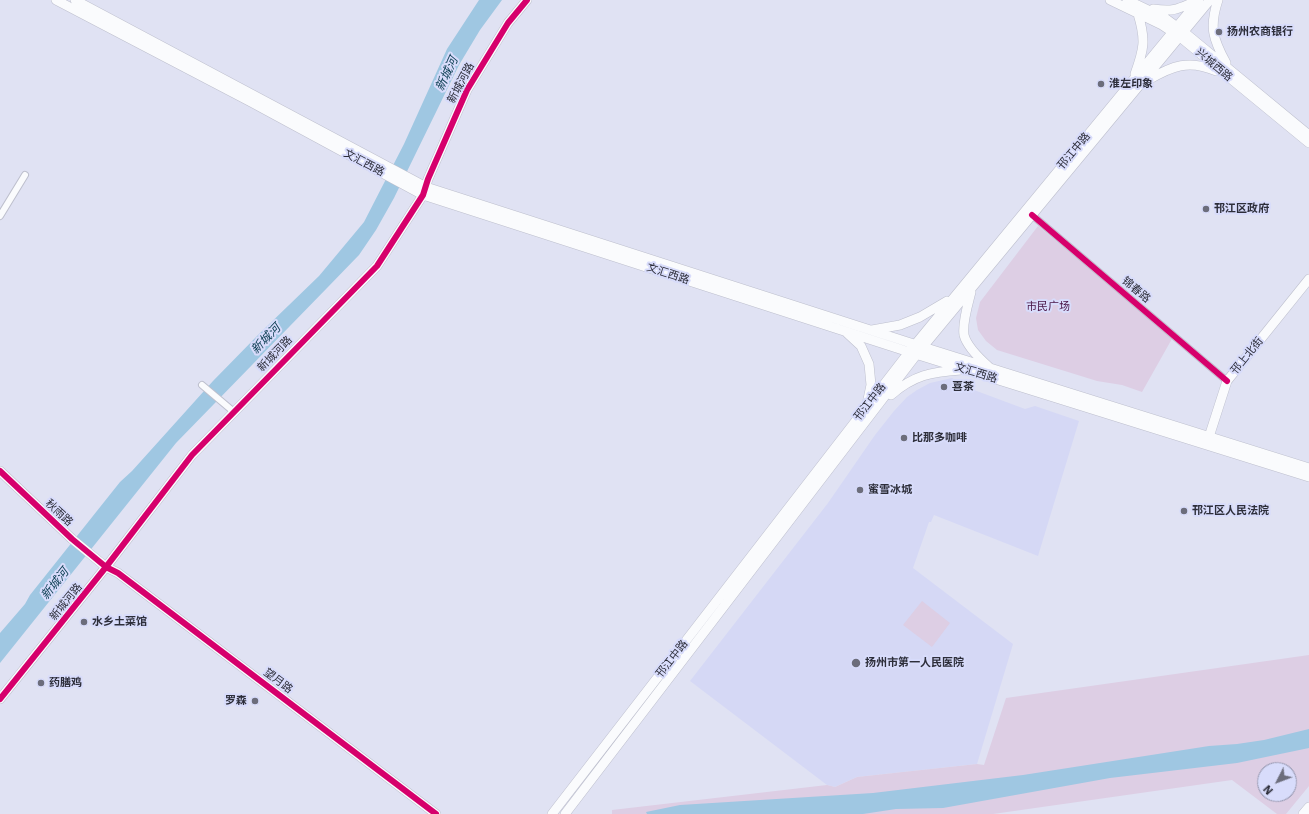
<!DOCTYPE html>
<html>
<head>
<meta charset="utf-8">
<style>
	body { margin:0 }
	#map { position:relative; width:1309px; height:814px; overflow:hidden; background:#e0e2f3; font-family:"Work Sans",sans-serif }
	canvas { display:block }
	.north { position:absolute; left:1257px; top:762px; width:40px; height:40px; box-sizing:border-box; background:#d8dcfb; border:1px solid #9496ae; border-radius:50%; rotate:228deg; font-size:11px; font-weight:700; line-height:16px; text-align:center; color:#2d2e3a }
	.north::after { content:''; display:block; margin:auto; width:14px; height:18px; background:#6c6d7b; clip-path:polygon(50% 0,100% 100%,50% 72%,0 100%) }
</style>
</head>
<body>
<div id="map">
<canvas width="1309" height="814"></canvas>
<div class="north">N</div>
</div>
<script>
const g = document.querySelector('canvas').getContext('2d');
g.lineJoin = 'round';
function fill(path, color) {
  g.fillStyle = color;
  g.fill(path, 'evenodd');
}
function stroke(path, color, width, dash) {
  g.strokeStyle = color;
  g.lineWidth = width;
  g.lineCap = dash ? 'butt' : 'round';
  g.setLineDash(dash || []);
  g.stroke(path);
}
function write(font, color, halo, rows, align = 'center') {
  g.font = font + ' "Work Sans","Noto Sans SC",sans-serif';
  g.lineWidth = 4;
  g.setLineDash([]);
  g.textBaseline = 'middle';
  g.strokeStyle = halo;
  g.fillStyle = color;
  for (const [text, x, y, turn = 0] of rows) {
    g.save();
    g.translate(x, y);
    g.rotate((+turn || 0) * Math.PI / 180);
    g.textAlign = isNaN(turn) ? turn : align;
    if (halo) g.strokeText(text, 0, 0);
    g.fillText(text, 0, 0);
    g.restore();
  }
}
const built = new Path2D(`
	M952,378l14,9 59,22 10,-3 44,15 -41,135 -104,-41 -3,7h-2l-16,46 100,76 -36,120 -120,13 -22,10 -8,-2 -137,-104 138,-178 47,-68 19,-24 13,-14 10,-7 13,-7z`);
const green = new Path2D(`
	M1038,226l135,111 -31,55 -20,-7 -25,-4 -100,-31 -11,-9 -8,-11 -2,-12 4,-16z
	M922,601l28,22 -18,24 -29,-22z
	M1309,655v131l-23,28h-9l-45,-34 -239,34h-381v-4l215,-25 8,2 22,-10 120,-13 7,1 22,-67zM1265,770h24v24h-24z`);
const water = new Path2D(`
	M479,0h23l-22,30 -21,35 -65,133 -18,32 -17,25 -32,33 -151,155 -176,220v-30l25,-29 5,-9 90,-113 12,-11 81,-90 46,-47 60,-58 45,-54 40,-78 43,-95z
	M1309,729v19l-72,15 -127,15 -167,30 -47,1 -33,5h-216l-1,-2 34,-7 193,-12 150,-18 186,-29 28,-2 27,-4z`);
const street = new Path2D(`
	M1032,215l195,166
	M0,216l25,-41
	M202,385l32,27`);
const secondary = new Path2D(`
	M56,0l195,102 172,93 486,157 400,125
	M75,0l351,187 497,160 386,121
	M1110,0l52,25 18,12 129,106
	M1127,0l38,18 19,14 125,103
	M1218,0c-9,27 -5,39 8,63
	M1153,9c21,3 25,0 43,-8
	M1135,74c9,-25 11,-34 3,-60
	M1148,80c24,-14 41,-21 68,-9
	M971,292c-3,12 -9,31 -7,43 3,12 16,24 25,32
	M872,330l28,-5 20,-8 27,-16
	M847,333l14,13 8,18 2,21 -4,19
	M891,395c23,-20 40,-23 70,-25
	M1208,440l19,-59 82,-102
	M0,471l72,68 34,28 12,6 318,241
	M0,699l106,-132 86,-112 185,-189 46,-71 5,-16 39,-89 41,-67 19,-23
	M552,814l357,-462 290,-352
	M565,814l352,-460 293,-354
	M1303,814l6,-7`);
const cycleway = new Path2D(`
	M1032,215l195,166
	M0,471l72,68 34,28 12,6 318,241
	M0,699l106,-132 86,-112 185,-189 46,-71 5,-16 39,-89 41,-67 19,-23`);
const markers = [
	[1219,32,4,"#6c6d7b"],
	[1101,84,4,"#6c6d7b"],
	[1206,209,4,"#6c6d7b"],
	[944,387,4,"#6c6d7b"],
	[904,438,4,"#6c6d7b"],
	[860,490,4,"#6c6d7b"],
	[1184,511,4,"#6c6d7b"],
	[84,622,4,"#6c6d7b"],
	[856,663,5,"#6c6d7b"],
	[41,683,4,"#6c6d7b"],
	[255,701,4,"#6c6d7b"]
];
const poiNames = [
	["扬州农商银行",1227,32],
	["淮左印象",1109,84],
	["邗江区政府",1214,209],
	["喜茶",952,387],
	["比那多咖啡",912,438],
	["蜜雪冰城",868,490],
	["邗江区人民法院",1192,511],
	["水乡土菜馆",92,622],
	["扬州市第一人民医院",865,663],
	["药膳鸡",49,683],
	["罗森",247,701,"right"]
];
const streetNames = [
	["兴城西路",1214,65,40],
	["新城河路",461,83,-62],
	["邗江中路",1074,151,-50],
	["文汇西路",364,163,28],
	["文汇西路",668,274,18],
	["锦春路",1136,290,40],
	["新城河路",275,354,-46],
	["邗上北街",1247,356,-51],
	["文汇西路",976,373,17],
	["邗江中路",870,402,-52],
	["秋雨路",59,513,43],
	["新城河路",66,602,-51],
	["邗江中路",672,659,-52],
	["望月路",278,681,37]
];
const parkNames = [
	["市民广场",1048,307]
];
const waterNames = [
	["新城河",447,74,-65],
	["新城河",266,339,-46],
	["新城河",55,584,-51]
];
fill(built, '#d5d8f5');
fill(green, '#ddcee4');
fill(water, '#9fc7e2');
stroke(street, '#bdbfcd', 8);
stroke(secondary, '#bdbfcd', 10);
stroke(street, '#fafbfd', 6);
stroke(secondary, '#fafbfd', 9);
stroke(cycleway, '#d6006c', 6);
for (const [x, y, r, color] of markers) {
  const dot = new Path2D();
  dot.arc(x, y, r, 0, 2 * Math.PI);
  g.fillStyle = color;
  g.fill(dot);
  stroke(dot, '#d8dcfb', 1.5);
}
write('bold 11px', '#2d2e3a', '#d8dcfb', poiNames, 'left');
write('11px', '#2d2e3a', '#d8dcfb', streetNames);
write('11px', '#471345', '#d8dcfb', parkNames);
write('italic 12px', '#0f4055', '#d8dcfb', waterNames);
</script>
</body>
</html>
